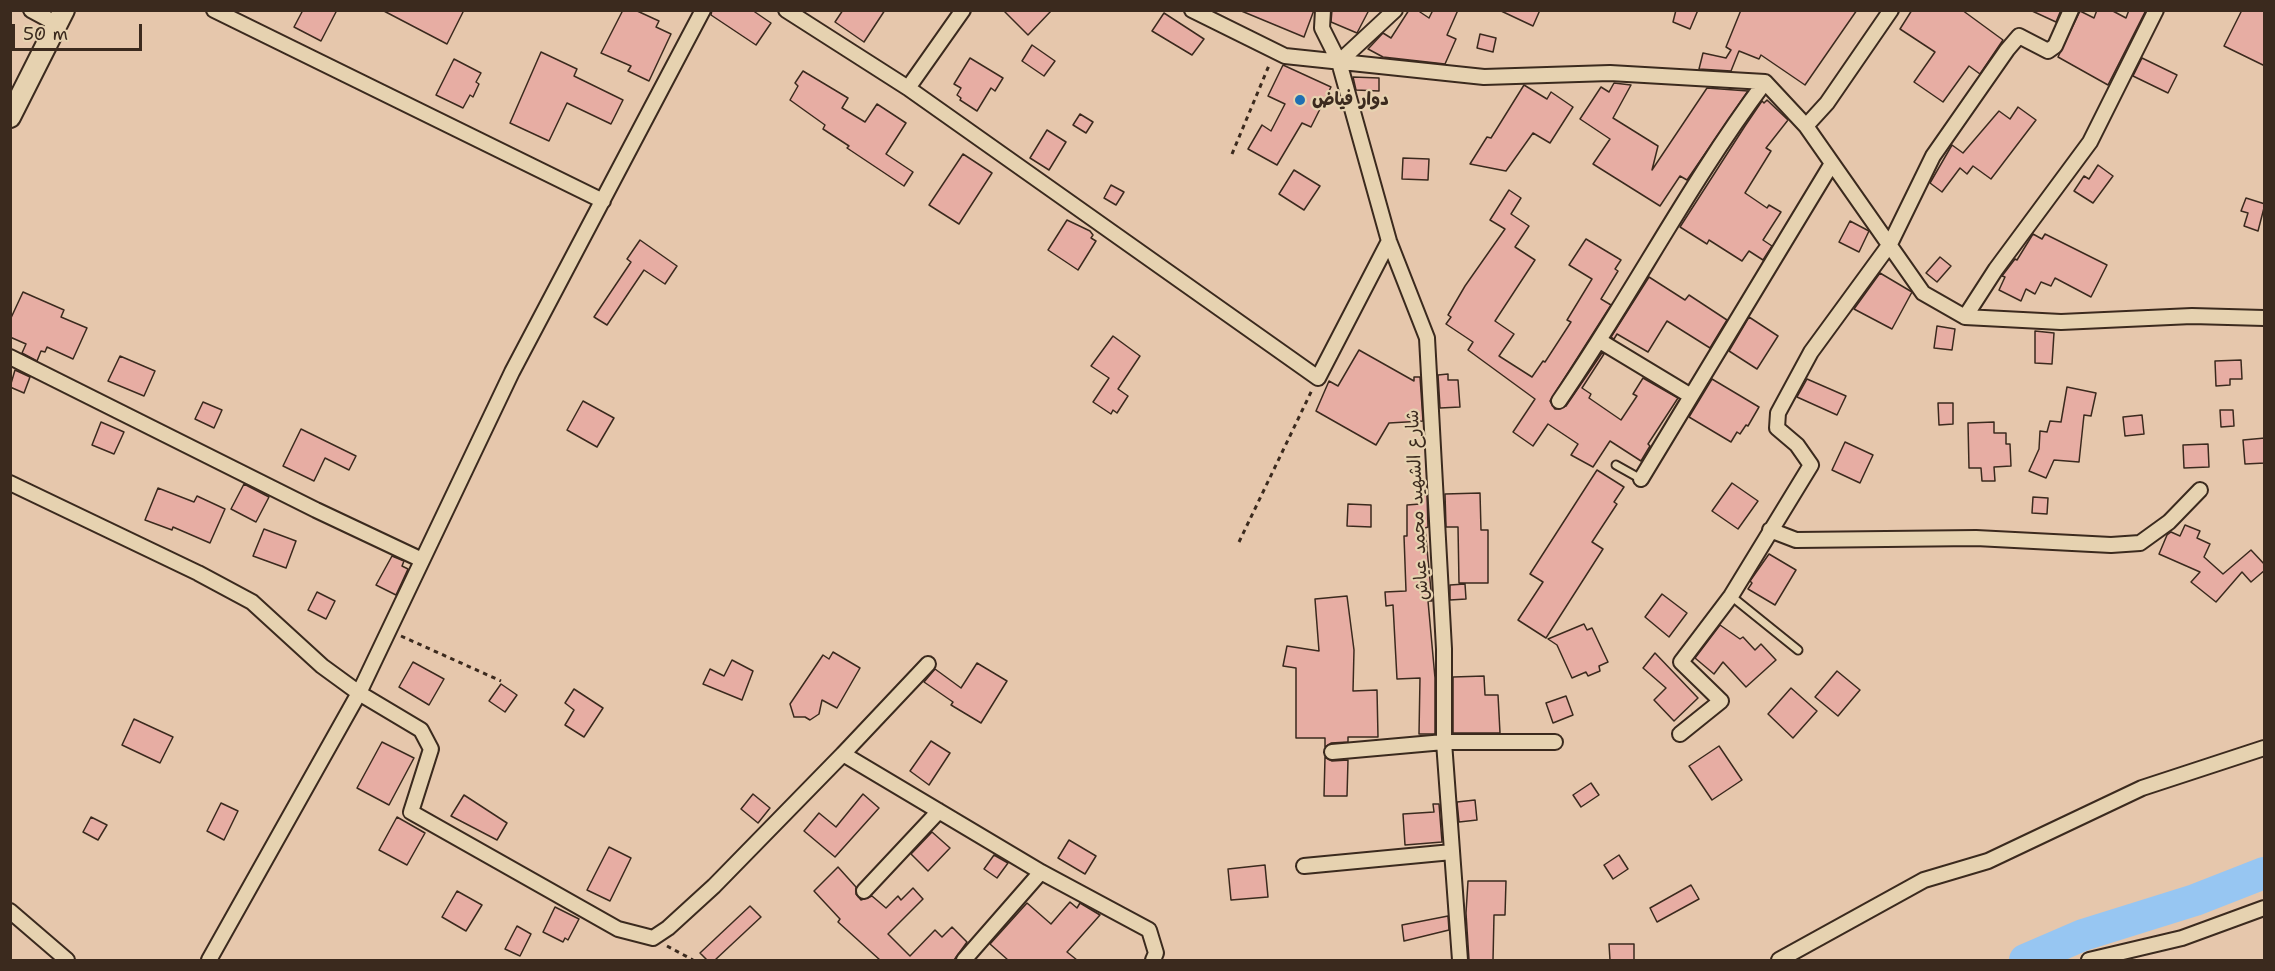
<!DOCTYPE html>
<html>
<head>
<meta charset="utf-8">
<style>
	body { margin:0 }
	#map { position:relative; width:2275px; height:971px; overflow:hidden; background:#e6c7ac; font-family:"Shantell Sans",sans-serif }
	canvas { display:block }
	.frame { position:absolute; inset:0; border:12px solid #3b2a1e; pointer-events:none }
	.scale { position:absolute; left:12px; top:24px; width:130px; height:27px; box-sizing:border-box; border:3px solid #3b2a1e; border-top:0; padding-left:8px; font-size:18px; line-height:21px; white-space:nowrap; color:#3b2a1e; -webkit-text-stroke:4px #e6d2b0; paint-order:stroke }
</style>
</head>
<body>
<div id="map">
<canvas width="2275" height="971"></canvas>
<div class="frame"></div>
<div class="scale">50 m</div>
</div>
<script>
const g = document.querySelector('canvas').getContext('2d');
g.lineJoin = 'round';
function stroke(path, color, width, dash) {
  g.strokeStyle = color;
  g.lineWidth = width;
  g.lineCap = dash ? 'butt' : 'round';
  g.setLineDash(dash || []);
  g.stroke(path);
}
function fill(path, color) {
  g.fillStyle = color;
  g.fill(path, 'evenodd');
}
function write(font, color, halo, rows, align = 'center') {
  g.font = font + ' "Shantell Sans","Playpen Sans Arabic",sans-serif';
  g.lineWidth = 4.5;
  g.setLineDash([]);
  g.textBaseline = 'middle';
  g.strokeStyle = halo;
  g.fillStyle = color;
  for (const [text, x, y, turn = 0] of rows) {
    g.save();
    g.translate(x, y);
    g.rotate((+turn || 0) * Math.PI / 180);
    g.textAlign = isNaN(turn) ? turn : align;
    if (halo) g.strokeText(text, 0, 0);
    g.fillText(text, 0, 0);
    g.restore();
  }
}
const river = new Path2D(`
	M2025,960l58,-25 112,-35 69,-27`);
const building = new Path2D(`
	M303,10h34l-16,31 -27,-14z
	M382,10h82l-17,34z
	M623,10h12l24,11 -3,6 15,7 -22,47 -21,-10 3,-5 -30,-13z
	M712,10h40l19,13 -15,22 -45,-30z
	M843,10h42l-21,32 -29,-20z
	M1003,10h49l-24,25z
	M1239,10h75l-10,27z
	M1332,10h37l-12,23 -26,-11z
	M1409,10h8l12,8 4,-8h25l-11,25 9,4 -11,25 -62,-7 -15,-8 15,-16 8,5z
	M1499,10h41l-7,16z
	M1676,10h22l-8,19 -17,-7z
	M1741,10h116l-52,75 -44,-30 -2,4 -20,-8 -8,20 -32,-2 4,-16 23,5 5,-8 -5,-3z
	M1912,10h50l41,30 -23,34 -11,-8 -26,36 -29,-20 21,-30 -35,-23z
	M2030,10h31l-5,12z
	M2097,10h14l15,8 3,-8h17l-38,75 -50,-28 22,-46 14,7z
	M2242,10h23v56l-41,-20z
	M1164,13l40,26 -12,16 -40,-24z
	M1480,34l16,4 -3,14 -16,-4z
	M1032,45l23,16 -11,15 -22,-15z
	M541,52l36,17 -3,7 49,24 -12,24 -44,-21 -18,38 -39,-18z
	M970,58l33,20 -8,13 -4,-3 -14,23 -17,-11 1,-2 -4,-3 4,-7 -7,-4z
	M2142,58l35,17 -9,18 -35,-17z
	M454,59l27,14 -5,9 3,2 -6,13 -3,-2 -7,13 -27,-13z
	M1283,65l48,22 -20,40 -9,-4 -25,42 -29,-16 14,-24 9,6 14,-27 -17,-8z
	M803,71l45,27 -6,10 23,14 12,-18 29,19 -20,31 27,18 -9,14 -57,-38 2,-2 -26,-17 2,-4 -35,-25 8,-14 -3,-3z
	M1353,77l26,1v13l-23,-1z
	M1614,83l17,2 -18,33 45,28 -6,24 55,-82 41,3 -61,89 -7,-4 -20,30 -67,-42 17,-25 -30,-20 21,-32 8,5z
	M1524,85l23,14 4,-7 22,15 -23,36 -17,-10 -27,38 -36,-7 17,-27 4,1z
	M1767,100l21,20 -22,28 5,3 -26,42 22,15 2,-3 12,7 -18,28 9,6 -9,14 -14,-9 -7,10 -33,-21 -2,4 -27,-17 65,-101 17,-25 2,2z
	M2018,107l18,13 -45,59 -18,-13 -6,8 -7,-6 -18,24 -12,-9 22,-38 11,8 36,-42 11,8z
	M1080,114l13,8 -7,11 -13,-8z
	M1047,130l19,12 -17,28 -19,-12z
	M963,154l29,19 -33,51 -30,-19z
	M1403,158l26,1 -1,21 -26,-1z
	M2098,165l15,11 -20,27 -19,-12 10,-15 5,3z
	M1294,170l26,16 -16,24 -25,-16z
	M1111,185l13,7 -8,13 -12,-7z
	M1509,190l12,8 -10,16 18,12 -14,21 20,13 -40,61 19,13 -15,22 33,21 11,-16 2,1 26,-40 -4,-2 25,-41 -23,-14 17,-26 35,21 -6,9 3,2 -17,28 10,6 -61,96 5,8 11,-3 36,-53 2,1 -22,34 9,6 -2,4 32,22 16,-24 -4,-2 10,-16 35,20 -30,46 2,2 -9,15 -31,-20 -17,26 -22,-12 7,-11 -30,-20 -15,22 -20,-14 22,-33 -67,-49 5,-8 -27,-18 5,-7 -3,-2 17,-29 40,-57 -15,-9z
	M2246,198l19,6 -7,27 -14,-5 4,-13 -7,-2z
	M1067,220l23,11 3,4 -2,3 5,3 -18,29 -30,-20z
	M1850,221l19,10 -10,21 -20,-10z
	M2033,234l9,5 3,-5 62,31 -16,32 -36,-19 -4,8 -10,-4 -6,12 -9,-5 -5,12 -22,-11 6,-13 -3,-1 13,-17 2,1z
	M640,240l37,26 -12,18 -21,-14 -37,55 -13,-8 37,-55 -4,-3z
	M1940,257l11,9 -14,16 -11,-9z
	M1880,273l32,19 -20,37 -38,-20z
	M1649,277l36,23 4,-5 38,25 -17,28 -43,-27 -19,31 -31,-18 -3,5 -3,-2z
	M23,292l41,18 -3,7 26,11 -14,31 -26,-12 -2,5 -4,-1 -4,10 -15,-8 4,-9 -16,-7v-17z
	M1749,317l29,19 -21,33 -28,-18z
	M1937,326l18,3 -3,21 -18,-2z
	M2035,331l19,2 -2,31 -17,-1z
	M1113,336l27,20 -22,33 10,7 -11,17 -4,-3 -2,4 -18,-12 16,-24 -18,-12z
	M1359,350l55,31v-4h6l3,44 -34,2 -13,22 -60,-34 13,-30 9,5z
	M120,356l35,15 -11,25 -36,-15z
	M2241,360l1,19h-12v6l-14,1 -1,-25z
	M15,370l15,7 -6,16 -14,-6z
	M1448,374v6h10l2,27 -20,1 -2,-33z
	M1712,379l47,28 -11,19 -2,-1 -6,9 -3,-2 -6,10 -42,-25z
	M1807,379l39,17 -9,19 -40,-18z
	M2067,387l29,6 -5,23 -7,-1 -5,47 -25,-2 -8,18 -17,-7 10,-22 1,-18 7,1 3,-11 11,1z
	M583,401l31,17 -17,29 -30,-17z
	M203,402l19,8 -8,18 -19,-9z
	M1938,403h15v21l-14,1z
	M2220,410h13l1,16 -13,1z
	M2142,415l2,19 -19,2 -2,-19z
	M101,422l23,10 -10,22 -22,-9z
	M1994,422v11h12v11h4l1,22 -17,1 1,14h-13l-1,-13h-12l-1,-45z
	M301,429l55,27 -7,14 -24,-12 -11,23 -31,-15z
	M2265,438v25l-20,1 -2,-24z
	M1845,442l28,13 -13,28 -28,-13z
	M2208,444l1,23 -25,1 -1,-23z
	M1597,470l27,17 -10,15 3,2 -25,38 11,7 -57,89 -28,-18 25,-38 -13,-8z
	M1732,483l26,18 -20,28 -26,-18z
	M244,484l25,13 -13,25 -25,-13z
	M158,488l36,14 3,-6 28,13 -15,34 -37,-16 -1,3 -27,-10z
	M1480,493l1,37h7v53h-29l-1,-56h-12l-1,-33z
	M1420,495h7l1,32 -3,1 7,73h-4l7,77v56h-16l1,-56 -23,1 -4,-74 -7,1 -1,-14 21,-1 -2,-55h3v-31l13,-1z
	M2033,497l15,1 -1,16 -15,-1z
	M1348,504l23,1v22l-24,-1z
	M2185,525l15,6 -3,7 13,6 -6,13 19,17 28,-24 14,15v5l-14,12 -9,-10 -26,30 -25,-20 9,-10 -41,-18 8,-19 4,-3 9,4z
	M264,529l32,12 -10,27 -33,-12z
	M1769,554l27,16 -21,35 -27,-16 4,-6 -2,-2z
	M392,556l12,5 -2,5 6,3 -12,26 -20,-10z
	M1465,584l1,15 -16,1v-15z
	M317,592l18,9 -9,18 -18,-9z
	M1662,594l25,19 -18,24 -24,-20z
	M1347,596l7,54 -1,41 24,-1 1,47h-30v5l-17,1 -6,4v-9h-29v-70l-13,-2 4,-20 32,5 -4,-52z
	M1584,624l3,6 5,-2 16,34 -9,4 1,5 -12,5 -2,-4 -14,6 -15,-33 -9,-6z
	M1720,625l20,14 3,-2 12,13 6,-6 15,16 -30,27 -23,-25 -9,12 -19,-16z
	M833,652l27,16 -23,40 -15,-8 -3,14 -9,6 -5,-3h-11l-4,-13 33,-49 6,4z
	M1655,653l43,45 -24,23 -20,-21 12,-12 -23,-20z
	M732,660l21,11 -11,29 -39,-16 7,-15 14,7z
	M413,662l31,17 -15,26 -30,-18z
	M977,663l30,18 -26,42 -30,-18 2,-3 -29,-20 11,-13 26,19z
	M1837,671l23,19 -22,26 -23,-19z
	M1484,676l1,19h13l2,38h-47v-56z
	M501,684l16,11 -12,17 -16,-11z
	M1791,688l26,23 -24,27 -25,-24z
	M574,689l29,19 -19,29 -19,-12 9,-15 -9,-7z
	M1566,696l7,19 -20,8 -7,-20z
	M134,719l39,18 -13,26 -38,-18z
	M931,741l19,12 -21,32 -19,-14z
	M382,742l32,16 -25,47 -32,-17z
	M1719,746l23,34 -30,20 -23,-34z
	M1325,757l7,4 16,-1 -1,36h-23z
	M1591,783l8,12 -18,12 -8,-12z
	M753,794l17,14 -12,15 -17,-14z
	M863,794l16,14 -44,49 -31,-26 15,-18 17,14z
	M464,795l43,28 -10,17 -46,-24z
	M1475,800l2,20 -18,2 -2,-20z
	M221,803l17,8 -14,29 -17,-9z
	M1433,804h6l3,38 -37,3 -2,-31 31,-2z
	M91,817l16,8 -9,15 -15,-8z
	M397,817l28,16 -18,32 -28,-15z
	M932,832l18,16 -22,23 -17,-17z
	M1069,840l27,16 -11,18 -27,-16z
	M609,847l22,11 -21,43 -23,-11z
	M994,855l14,8 -11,15 -13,-9z
	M1619,855l9,14 -15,10 -9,-14z
	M1265,865l3,32 -37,3 -3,-31z
	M838,867l18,20v7l5,6 11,-4 14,12 12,-12 3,4 12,-12 10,11 -35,35 22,22 25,-26 7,7 10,-10 15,15 -13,18h-74l-42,-38 2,-3 -26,-28z
	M1468,881h38l-1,34h-11l-1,45h-24l-3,-47z
	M1691,885l8,14 -42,23 -7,-14z
	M457,891l25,14 -16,26 -24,-14z
	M1070,902l7,6 3,-5 20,12 -33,37 10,8h-69l-18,-16 37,-41 24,21z
	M750,906l11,11 -46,43h-8l-7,-7z
	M555,907l24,12 -11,21 -3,-2 -2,4 -20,-10z
	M1448,916l1,14 -45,11 -2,-16z
	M517,926l14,8 -11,22 -15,-7z
	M1609,944h25v16h-24z`);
const path = new Path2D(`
	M1232,154l38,-91
	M1239,542l73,-152
	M401,636l100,45
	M667,946l26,14`);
const lane = new Path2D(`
	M1616,465l25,14
	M1731,596l67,54`);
const street = new Path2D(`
	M31,10l26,14
	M214,10l389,191
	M786,10l122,78
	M963,10l-55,78 410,290 71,-137
	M1192,10l93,46 199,21 126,-4 155,9 41,44 117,167 42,24 96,5 131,-6 72,2
	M1323,10l-1,18 17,34 50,179 38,97 17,311v93l16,218
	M1339,62l56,-52
	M1806,126l21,-23 64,-93
	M1965,317l31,-48 94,-127 66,-132
	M1600,341l91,55
	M10,357l306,153 106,50
	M1559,401c72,-104 130,-218 206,-319
	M1641,479l190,-314
	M10,483l188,90 54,29 70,64 37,27 62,37 10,19 -20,63 207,117 35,9 15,-10 46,-42 129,-132 198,118 108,58 7,23 -3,7
	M1770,530l26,10 180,-2 135,7 29,-2 29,-21 31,-32
	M1680,734l41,-33 -40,-39 50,-66 80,-131 -14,-20 -20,-17 1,-15 33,-61 79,-108 43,-88 74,-106 12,-14 29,15 7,-5 16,-36
	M1332,752l112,-10h111
	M843,754l85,-90
	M1304,866l148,-14
	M864,891l75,-80
	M10,911l57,49
	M209,960l150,-267 153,-321 191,-362
	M964,960l77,-88
	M1779,960l145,-80 64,-19 154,-73 122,-40
	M2089,960l93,-22 82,-30`);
const secondary = new Path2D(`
	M10,117l54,-107`);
const markers = [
	[1300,100,6,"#1f6fb2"]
];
const poiNames = [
	["دوار فياض",1312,100]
];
const streetNames = [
	["شارع الشهيد محمد عياش",1418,505,-93]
];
stroke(river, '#97c6f2', 32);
fill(building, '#e7ada3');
stroke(building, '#3b2a1e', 1.5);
stroke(lane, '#3b2a1e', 11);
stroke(street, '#3b2a1e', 18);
stroke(secondary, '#3b2a1e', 24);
stroke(path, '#3b2a1e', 3, [4.5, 4.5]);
stroke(lane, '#e6d2b0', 7);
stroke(street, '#e6d2b0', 14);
stroke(secondary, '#e6d2b0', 20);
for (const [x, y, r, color] of markers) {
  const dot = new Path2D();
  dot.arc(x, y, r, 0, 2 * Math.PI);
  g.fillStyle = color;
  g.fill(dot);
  stroke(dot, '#e6d2b0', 2);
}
write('bold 18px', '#3b2a1e', '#e6d2b0', poiNames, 'left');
write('18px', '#3b2a1e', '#e6d2b0', streetNames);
</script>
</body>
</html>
